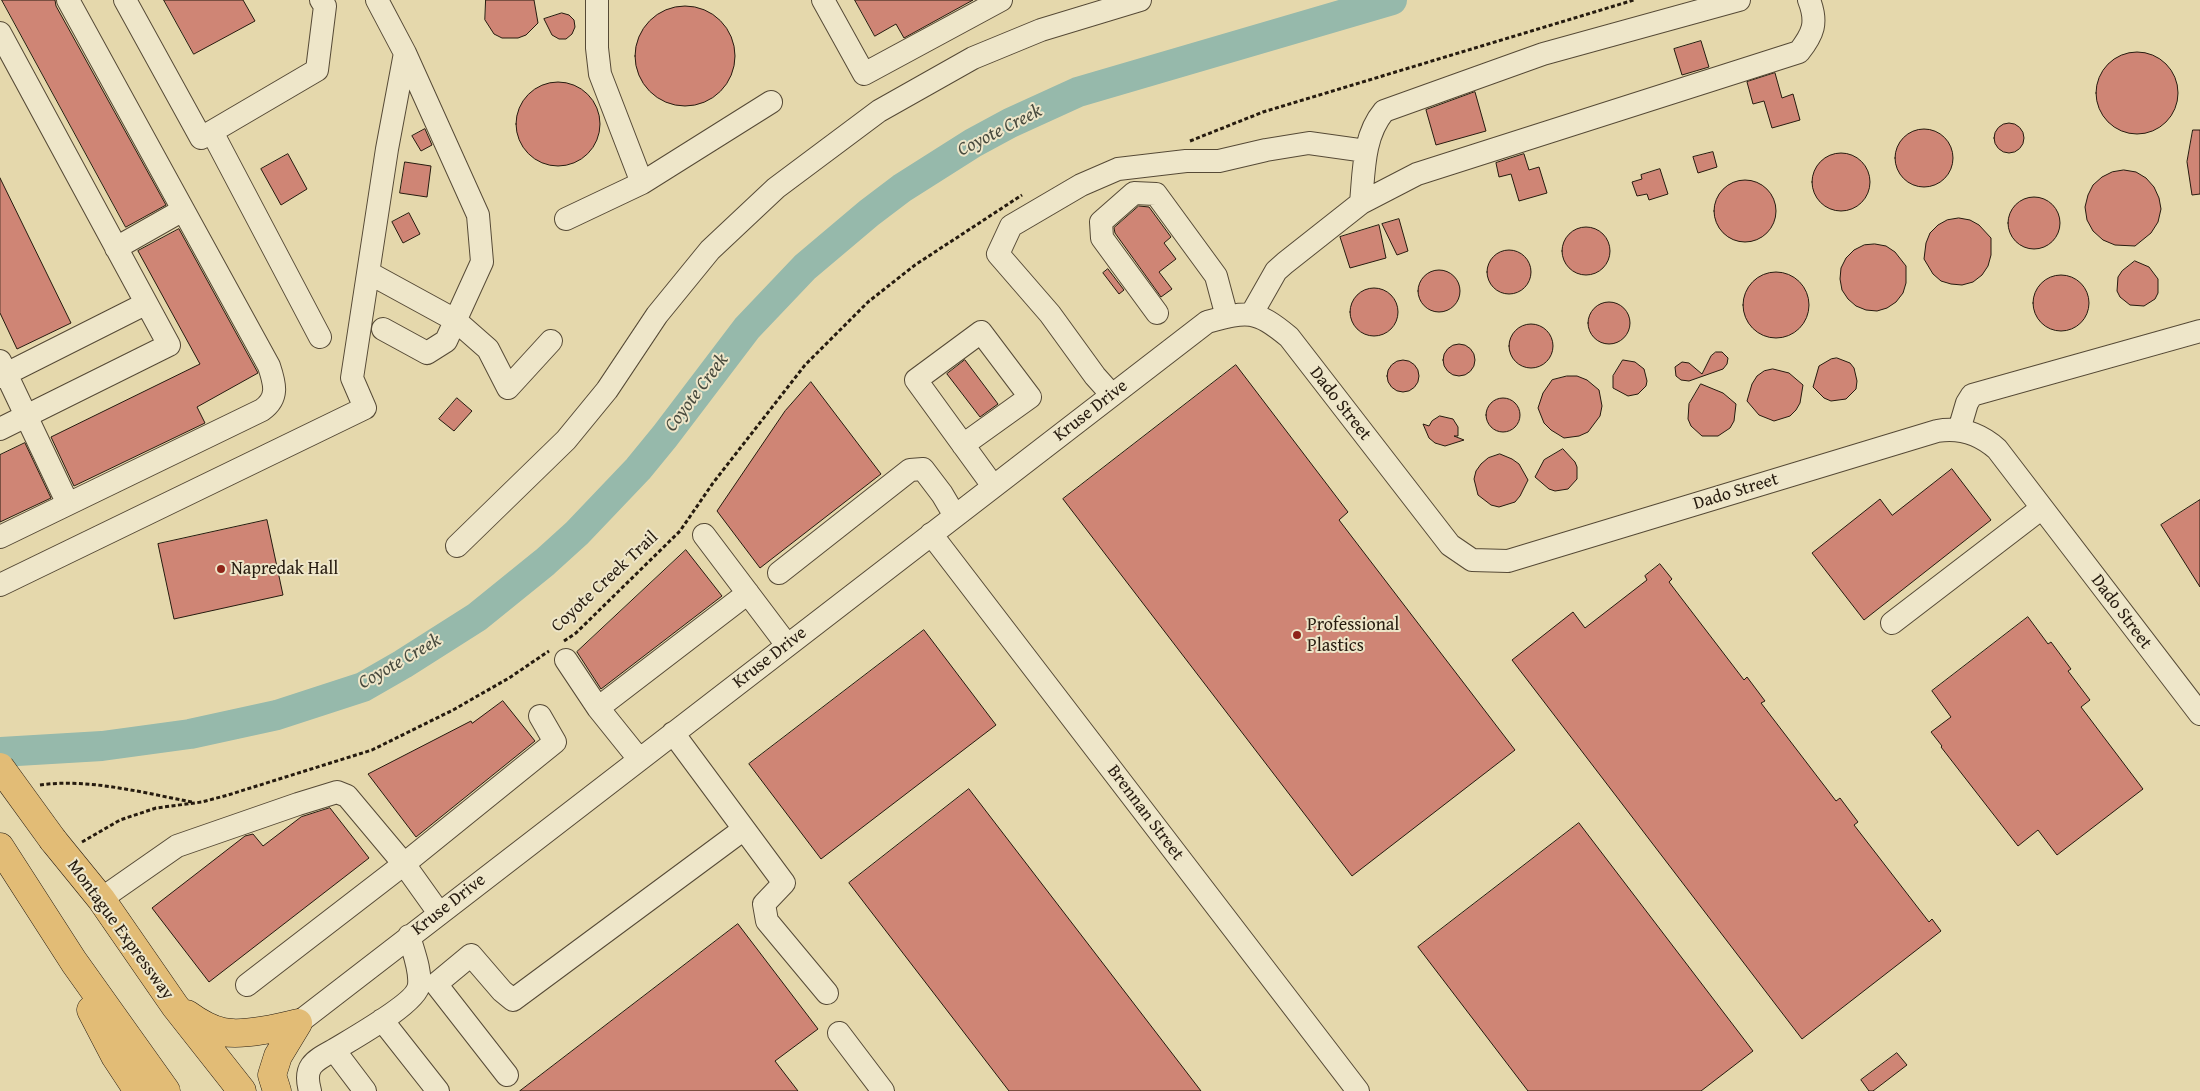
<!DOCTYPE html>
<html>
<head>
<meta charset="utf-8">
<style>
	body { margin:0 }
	canvas { display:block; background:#e5d8ac }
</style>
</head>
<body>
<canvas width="2200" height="1091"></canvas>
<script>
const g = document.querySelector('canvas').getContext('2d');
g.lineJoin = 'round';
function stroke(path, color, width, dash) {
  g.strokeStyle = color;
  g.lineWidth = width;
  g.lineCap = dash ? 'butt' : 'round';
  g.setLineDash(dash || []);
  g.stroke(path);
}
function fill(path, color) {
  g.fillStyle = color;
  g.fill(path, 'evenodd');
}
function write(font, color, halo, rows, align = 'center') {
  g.font = font + ' "Gentium Book Plus",serif';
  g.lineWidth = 4;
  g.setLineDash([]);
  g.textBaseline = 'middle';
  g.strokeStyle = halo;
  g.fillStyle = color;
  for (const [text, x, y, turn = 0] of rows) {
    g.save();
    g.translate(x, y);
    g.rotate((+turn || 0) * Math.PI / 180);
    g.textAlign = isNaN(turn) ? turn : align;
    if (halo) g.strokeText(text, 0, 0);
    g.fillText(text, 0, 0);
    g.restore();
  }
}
const river = new Path2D(`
	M0,752l102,-6 88,-12 87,-19 86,-28 40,-23 74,-47 68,-55 32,-29 61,-64 27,-33 82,-108 58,-61 64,-54 33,-25 71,-45 37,-20 68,-31 314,-92`);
const building = new Path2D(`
	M2,0h53l1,6 110,199 -40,22z
	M164,0h79l12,21 -61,33z
	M486,0h48l4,23 -12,12 -8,3h-16l-8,-4 -9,-14z
	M855,0h118l-69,38 -8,-14 -21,12z
	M635 56a50 50 0 1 1 100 0a50 50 0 1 1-100 0Z
	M562,13l7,2 5,5 1,7 -3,7 -6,5h-7l-7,-4 -8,-16z
	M1701,41l8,26 -27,8 -8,-26z
	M2096 93a41 41 0 1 1 82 0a41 41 0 1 1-82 0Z
	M1775,73l7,25 11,-4 7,26 -28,8 -8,-27 -11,3 -6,-22z
	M516 124a42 42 0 1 1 84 0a42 42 0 1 1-84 0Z
	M1475,92l11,39 -50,14 -10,-35z
	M1994 138a15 15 0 1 1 30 0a15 15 0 1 1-30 0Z
	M425,129l7,16 -11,6 -9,-15z
	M1895 158a29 29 0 1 1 58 0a29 29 0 1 1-58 0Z
	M2193,130h7v64l-8,1 -5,-33z
	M1713,152l4,15 -19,6 -5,-16z
	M1812 182a29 29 0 1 1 58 0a29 29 0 1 1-58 0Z
	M288,154l19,35 -26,16 -20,-36z
	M1524,154l5,16 10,-3 8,26 -28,8 -8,-27 -12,3 -3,-14z
	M405,162l26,4 -4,31 -27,-4z
	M1660,169l8,25 -19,6 -2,-6 -10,2 -5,-14 10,-3 -1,-4z
	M2124,170l12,2 10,6 8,9 5,11 2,11 -3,13 -7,11 -16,13 -20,-1 -12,-5 -10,-9 -6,-11 -2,-13 3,-12 5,-10 9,-8 10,-5z
	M0,178l71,145 -54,26 -17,-36z
	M1714 211a31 31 0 1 1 62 0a31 31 0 1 1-62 0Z
	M2008 223a26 26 0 1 1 52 0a26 26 0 1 1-52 0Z
	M1139,206l10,1 22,30 -7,6 12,16 -17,13 13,17 -11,8 -46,-64 -1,-5z
	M409,213l11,21 -17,9 -11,-21z
	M1959,218l11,2 9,5 12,13v17l-3,11 -6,9 -9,7 -11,3 -11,-1 -10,-3 -8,-7 -9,-15 2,-16 4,-10 8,-8 9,-5z
	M1399,219l9,32 -11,4 -15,-31z
	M1379,225l7,33 -36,10 -10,-31z
	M1562 251a24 24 0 1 1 48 0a24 24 0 1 1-48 0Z
	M179,229l79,144 -61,34 8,16 -131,63 -23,-49 149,-73 -62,-113z
	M1875,244l11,2 9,6 11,14v17l-3,10 -7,9 -9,6 -10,3 -11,-1 -10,-4 -8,-7 -6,-9 -2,-11 1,-11 5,-10 8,-8 10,-5z
	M1487 272a22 22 0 1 1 44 0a22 22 0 1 1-44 0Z
	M2135,261l14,6 9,12v14l-3,6 -11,7 -14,-1 -10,-8 -3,-6 1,-14 4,-6z
	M1108,269l16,21 -5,4 -16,-21z
	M1418 291a21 21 0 1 1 42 0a21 21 0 1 1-42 0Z
	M1743 305a33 33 0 1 1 66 0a33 33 0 1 1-66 0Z
	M2033 303a28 28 0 1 1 56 0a28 28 0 1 1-56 0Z
	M1350 312a24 24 0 1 1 48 0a24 24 0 1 1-48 0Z
	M1588 323a21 21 0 1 1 42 0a21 21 0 1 1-42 0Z
	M1509 346a22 22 0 1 1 44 0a22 22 0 1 1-44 0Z
	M1443 360a16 16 0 1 1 32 0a16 16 0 1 1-32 0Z
	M1716,352h6l6,6 -1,6 -4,5 -34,12 -8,-1 -5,-4 -1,-9 7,-5 7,1 13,11 9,-18z
	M1837,358l13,5 4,5 3,13 -1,8 -10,10 -15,2 -7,-3 -11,-11 6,-21 12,-7z
	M965,360l33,44 -18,13 -33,-43z
	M1623,360l12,2 9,7 3,12 -1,5 -8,8 -10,2 -15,-8v-12z
	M1387 376a16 16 0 1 1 32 0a16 16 0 1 1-32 0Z
	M1236,365l112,147 -9,8 176,230 -163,126 -289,-377z
	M1773,369l16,4 14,12 -3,18 -4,7 -6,6 -16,5 -15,-6 -12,-14 5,-17 5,-8 7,-5z
	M1567,376h10l10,4 12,10 3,16 -2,10 -12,16 -9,4 -15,2 -13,-8 -7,-7 -6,-15 5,-15 9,-13z
	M811,382l70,92 -121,94 -43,-57 68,-100z
	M1701,384l22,9 13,11 -2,17 -4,7 -12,8h-16l-11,-10 -3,-7 1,-15z
	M457,398l15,13 -18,20 -15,-12z
	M1486 415a17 17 0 1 1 34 0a17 17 0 1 1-34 0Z
	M1440,416l13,3 5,8v9h-4l10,4 -19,6 -10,-3 -6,-5 -6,-14 6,2 3,-5z
	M25,443l26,55 -51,24v-67z
	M1563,449l12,13 2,5v12l-9,10 -13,2 -6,-2 -14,-12 9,-17z
	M1500,454l12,5 7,5 9,16 -8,16 -5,6 -16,5 -8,-2 -13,-10 -4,-16 2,-8 5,-7 7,-6z
	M1952,469l39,51 -127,100 -52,-67 68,-54 12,16z
	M2200,500v87l-39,-62z
	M267,520l16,75 -109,24 -16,-75z
	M686,550l36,46 -121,93 -24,-37z
	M1660,564l12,15 -3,3 75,98 3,-3 18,24 -4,2 75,98 4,-3 18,24 -4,3 75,97 3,-3 9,12 -139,108 -290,-379 61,-48 12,16 62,-48 -2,-4z
	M2028,617l20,27 3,-2 20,27 -3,2 22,29 -9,7 62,82 -86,66 -19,-25 -20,16 -77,-99 1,-1 -11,-14 20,-15 -19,-26z
	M924,630l72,95 -175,134 -72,-95z
	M503,701l32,40 -119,96 -48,-63 103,-53 1,2z
	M969,789l232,302h-192l-160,-208z
	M330,808l39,50 -160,124 -57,-74 93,-72 8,-2 10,12 38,-29z
	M1579,823l174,228 -52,40h-173l-110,-144z
	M738,924l80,105 -43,32 23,30h-278z
	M1897,1053l10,12 -34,26h-4l-8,-11z`);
const path = new Path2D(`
	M1190,141l73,-29 371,-112
	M564,641l12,-8 104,-102 33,-48 92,-118 63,-63 47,-37 107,-70
	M40,785c48,-7 104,8 152,17
	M82,842l38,-22 36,-12 46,-6 26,-7 144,-45 81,-40 56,-32 40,-27`);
const minor = new Path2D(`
	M125,0l76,138 116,-68 8,-64 -4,-6
	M597,0v48l3,26 42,109
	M823,0l41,74 137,-74
	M0,33l169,312 -169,84
	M212,132l108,205
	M1361,203c3,-32 2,-67 23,-92l159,-57 196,-54
	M566,219l76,-36 129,-81
	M116,248l67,-38
	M369,273l86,47 33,29 20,39 43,-47
	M1157,313l-55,-75 -1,-16 33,-29 22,1 60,82 11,41
	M1251,315l25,-44 9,-8 76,-60 56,-29 382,-122c14,-18 19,-29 10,-52
	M383,329l44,24 19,-12 36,-79 -4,-47 -73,-162
	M0,361l68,143
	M0,377l145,-73
	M1112,395l-17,-19 -45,-62 -52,-60 13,-28 70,-41 37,-16 68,-8h33l47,-11 43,-7 57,8
	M1959,430l8,-27 5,-8 228,-64
	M963,445l67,-48 -49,-65 -65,48 77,106
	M931,534l427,557
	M704,535l83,110
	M0,537l262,-127c17,-12 13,-26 7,-44l-201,-366
	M457,546l109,-106 41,-50 50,-75 53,-65 66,-62 103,-77 94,-53 68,-28 99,-30
	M779,573l131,-103 13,-1 19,25 13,22
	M0,585l365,-177 -13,-30 35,-229 18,-96 -28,-53
	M1892,623l150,-115
	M566,660l32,48 41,51
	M598,708l150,-115
	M673,733l111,150 -20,21 3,17 60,72
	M101,899l76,-53 121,-42 39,-12 10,4 57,68 151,-122 -15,-26
	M247,985l157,-121 35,49
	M382,1020l56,71
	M298,1023l909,-701c41,-11 48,-13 82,15l161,208 22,15 36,1 429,-130c23,-4 42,2 60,18l203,265
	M839,1033l44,58
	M507,1075l-71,-91 35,-29 31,36 11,9 231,-171
	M310,1091c-7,-25 4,-30 24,-41
	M365,1091l-31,-41c16,-10 83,-47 85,-65 2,-15 -6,-34 -10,-49`);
const highway = new Path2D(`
	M53,840l48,59 74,107 67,85
	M0,847l74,115 92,129
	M91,1010l24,46 23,35
	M187,1014c11,8 22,15 36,18 20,4 55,-4 75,-9
	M277,1091l-5,-16 6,-19 20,-33`);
const highwayBridge = new Path2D(`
	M0,767l53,73`);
const markers = [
	[221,569,5,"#8f2418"],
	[1297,635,5,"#8f2418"]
];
const streetNames = [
	["Dado Street",1340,404,52],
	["Kruse Drive",1091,411,-38],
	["Dado Street",1736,492,-17],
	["Coyote Creek Trail",605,582,-43],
	["Dado Street",2121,612,53],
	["Kruse Drive",770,658,-38],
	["Brennan Street",1145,813,53],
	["Kruse Drive",449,905,-38],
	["Montague Expressway",120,930,54]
];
const poiNames = [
	["Napredak Hall",231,569],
	["Professional",1307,625],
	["Plastics",1307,646]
];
const waterNames = [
	["Coyote Creek",1000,131,-27],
	["Coyote Creek",697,393,-53],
	["Coyote Creek",400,662,-30]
];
stroke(river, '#96b9ab', 30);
fill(building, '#cf8575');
stroke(building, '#261b0f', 1);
stroke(minor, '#564a36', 24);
stroke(highway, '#261b0f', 29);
stroke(path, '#261b0f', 3, [4, 2.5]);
stroke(minor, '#eee6c9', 22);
stroke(highway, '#e2bc76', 28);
stroke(highwayBridge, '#261b0f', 29, []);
stroke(highwayBridge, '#e2bc76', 28);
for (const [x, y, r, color] of markers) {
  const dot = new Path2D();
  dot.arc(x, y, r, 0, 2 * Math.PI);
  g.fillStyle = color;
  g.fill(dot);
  stroke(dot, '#eee6c9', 2);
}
write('18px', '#261b0f', '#eee6c9', streetNames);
write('18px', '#261b0f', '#eee6c9', poiNames, 'left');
write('italic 19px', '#484a3e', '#eee6c9', waterNames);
</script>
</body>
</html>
